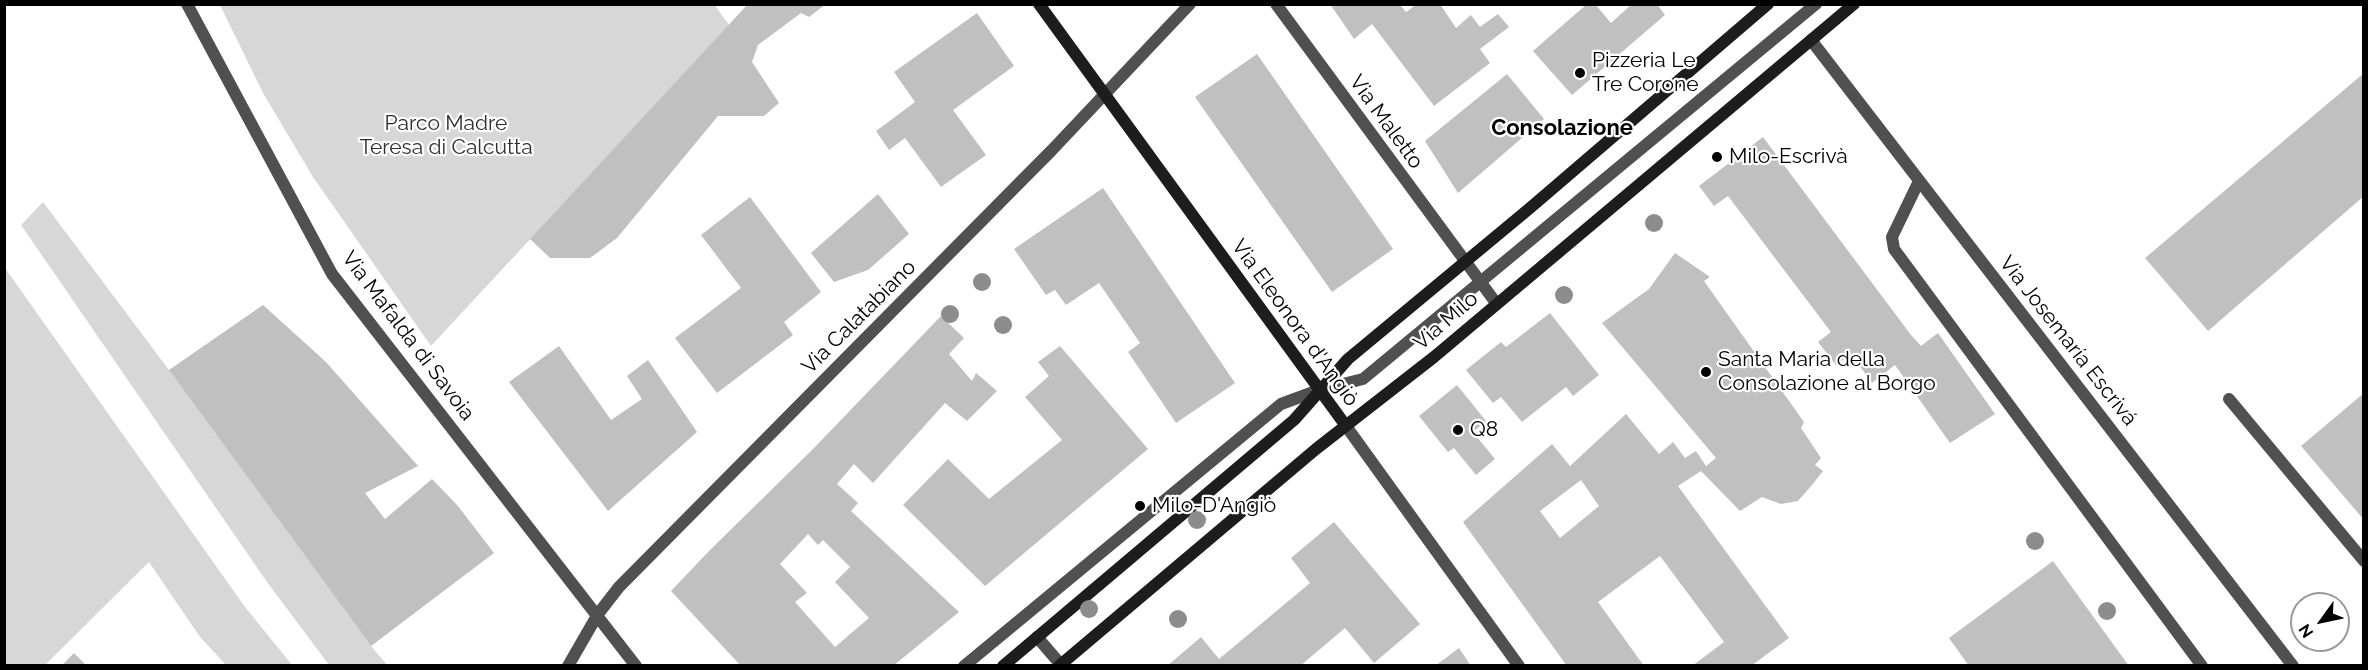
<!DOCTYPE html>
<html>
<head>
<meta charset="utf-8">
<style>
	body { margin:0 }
	#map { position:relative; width:2368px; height:670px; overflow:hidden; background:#fff; font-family:Raleway,sans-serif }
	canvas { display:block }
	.frame { position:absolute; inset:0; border:6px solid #000; pointer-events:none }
	.north { position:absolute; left:2290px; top:592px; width:60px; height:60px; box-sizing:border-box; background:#fff; border:2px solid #999; border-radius:50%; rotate:237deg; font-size:16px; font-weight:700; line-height:24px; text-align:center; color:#000 }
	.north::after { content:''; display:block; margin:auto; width:21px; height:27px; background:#000; clip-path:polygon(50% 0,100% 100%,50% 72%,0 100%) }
</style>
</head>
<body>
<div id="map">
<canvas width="2368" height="670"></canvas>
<div class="frame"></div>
<div class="north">N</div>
</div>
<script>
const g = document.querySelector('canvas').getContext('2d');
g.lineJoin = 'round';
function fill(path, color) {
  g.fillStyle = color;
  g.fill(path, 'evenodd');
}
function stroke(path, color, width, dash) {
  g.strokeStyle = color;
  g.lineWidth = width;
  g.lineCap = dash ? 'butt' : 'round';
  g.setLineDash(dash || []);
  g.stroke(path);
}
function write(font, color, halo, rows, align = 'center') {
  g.font = font + ' Raleway,sans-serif';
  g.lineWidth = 4.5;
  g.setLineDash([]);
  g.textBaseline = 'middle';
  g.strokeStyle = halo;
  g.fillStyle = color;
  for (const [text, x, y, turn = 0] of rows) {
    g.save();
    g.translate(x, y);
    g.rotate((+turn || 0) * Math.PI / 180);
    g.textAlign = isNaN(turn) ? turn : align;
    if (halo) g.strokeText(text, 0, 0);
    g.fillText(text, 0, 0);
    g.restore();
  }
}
const green = new Path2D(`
	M714,4l15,21 -298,321 -118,-169 -50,-84 -43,-88z
	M43,202l126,168 202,276 16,19h-58l-62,-83 -246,-357z
	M5,268l240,339 47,58h-66l-26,-28 -51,-75 -104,103h-40z`);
const building = new Path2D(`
	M748,4h78l-17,13 -8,-4 -43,32 -6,17 27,41 -15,13h-46l-101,122 -27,20h-40l-20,-19z
	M1330,4h69l7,8 11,-8h23l16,24 15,-13 9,12 18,-13 11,13 -29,22 10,14 -56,43 -62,-82 -18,15z
	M1587,4h8l16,19 21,-19h25l8,11 -93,80 -39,-44z
	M977,13l37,53 -61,44 33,45 -45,32 -36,-49 -16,12 -13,-19 39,-29 -21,-30z
	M1257,54l136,195 -61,43 -137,-195z
	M2364,73v123l-156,135 -63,-73z
	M1507,74l37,45 -86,74 -33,-52z
	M1763,137l148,198 10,11 17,-13 57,81 -45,29 -55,-78 -23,18 -21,-29 -15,11 -18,-23 13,-10 -103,-136 -14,10 -15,-20z
	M1103,188l132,195 -59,40 -48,-71 12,-9 -41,-60 -33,22 -11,-15 -9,5 -32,-46z
	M878,194l31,40 -41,36 -34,12 -23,-29z
	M750,197l71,95 -37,30 9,13 -76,58 -42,-55 66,-50 -40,-53z
	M1675,253l35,24 -6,4 100,141 -3,6 20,30 -6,7 8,6 -11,14 -14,16 -17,3 -19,-7 -22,14 -39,-40 -23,15 111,152 -38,28h-59l32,-24 -64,-86 -62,46 46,64h-77l-104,-144 89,-78 18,22 56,-52 33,40 14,-12 12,16 11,-7 10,15 10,-8 -114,-135 47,-34zM1581,480l18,26 -39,32 -20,-27z
	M263,305l63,57 92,104 -53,27 20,26 47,-40 26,27 36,47 -123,93 -202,-276z
	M1550,313l49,62 -26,21 -7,-9 -44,35 -21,-25 -8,6 -27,-33 35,-28 5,5z
	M941,316l23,22 -15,16 23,27 4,-8 21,18 -30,30 -22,-18 -72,80 -19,-19 -17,20 21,19 -7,8 108,101 -66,54h-152l-70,-75 39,-41 104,-102zM808,534l10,11 5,-5 27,27 -15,15 34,36 -34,29 -40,-45 12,-9 -27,-29z
	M559,346l52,74 31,-21 -15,-23 21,-16 49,72 -89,79 -99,-129z
	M1060,346l88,103 -163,137 -82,-81 45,-46 41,40 73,-59 -37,-43 24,-21 -11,-14z
	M1457,385l29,36 -13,11 22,27 -19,16 -22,-27 -6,4 -29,-36z
	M2364,393v127l-63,-74z
	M1334,522l86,102 -46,39 -29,-35 -45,38h-133l34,-29 18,22 91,-76 -19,-25z
	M2053,561l76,105h-160l-20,-28z
	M1459,648l12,18h-36z
	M74,653l13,13h-26z`);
const service = new Path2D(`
	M1919,181l-27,56 2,12 308,417
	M2229,399l135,162
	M964,666l317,-262 38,-14 44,-11 453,-375`);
const minor = new Path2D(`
	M187,4l145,270 304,392
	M1276,4l220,299
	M1811,40l482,626
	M1346,426l173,240
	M1037,637l25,29
	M568,666l30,-52 21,-27 433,-437 138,-146`);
const secondary = new Path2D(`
	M1039,4l307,422
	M1003,666l291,-246 54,-61 182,-151 238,-204
	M1059,666l257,-217 118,-92 420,-353`);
const trees = [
	[1654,223],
	[982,282],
	[1564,295],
	[950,314],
	[1003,325],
	[1197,520],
	[2035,541],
	[1089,609],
	[2107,611],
	[1178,619]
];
const markers = [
	[1580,73,6,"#000"],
	[1717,157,6,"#000"],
	[1706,372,6,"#000"],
	[1458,430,6,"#000"],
	[1140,506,6,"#000"]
];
const poiNames = [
	["Pizzeria Le",1592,61],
	["Tre Corone",1592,85],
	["Milo-Escrivà",1729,157],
	["Santa Maria della",1718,360],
	["Consolazione al Borgo",1718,384],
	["Q8",1470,430],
	["Milo-D'Angiò",1152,506]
];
const streetNames = [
	["Via Maletto",1386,122,54],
	["Via Calatabiano",859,317,-45],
	["Via Milo",1446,321,-41],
	["Via Eleonora d'Angiò",1295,323,54],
	["Via Mafalda di Savoia",408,336,53],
	["Via Josemaría Escrivá",2068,341,52]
];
const parkNames = [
	["Parco Madre",446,124],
	["Teresa di Calcutta",446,148]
];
const neighbourhoodNames = [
	["Consolazione",1562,128]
];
fill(green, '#d7d7d7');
fill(building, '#c0c0c0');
stroke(service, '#505050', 12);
stroke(minor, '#505050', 12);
stroke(secondary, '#1d1d1d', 12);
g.fillStyle = '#8c8c8c';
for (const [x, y] of trees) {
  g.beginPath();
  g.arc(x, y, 9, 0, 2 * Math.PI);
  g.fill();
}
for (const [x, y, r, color] of markers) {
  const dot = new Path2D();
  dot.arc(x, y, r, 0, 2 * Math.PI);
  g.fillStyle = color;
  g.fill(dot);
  stroke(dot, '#fff', 2);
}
write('21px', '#000', '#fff', poiNames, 'left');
write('21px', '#000', '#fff', streetNames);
write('21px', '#2e2e2e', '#fff', parkNames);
write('bold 22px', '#000', '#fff', neighbourhoodNames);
</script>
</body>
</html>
